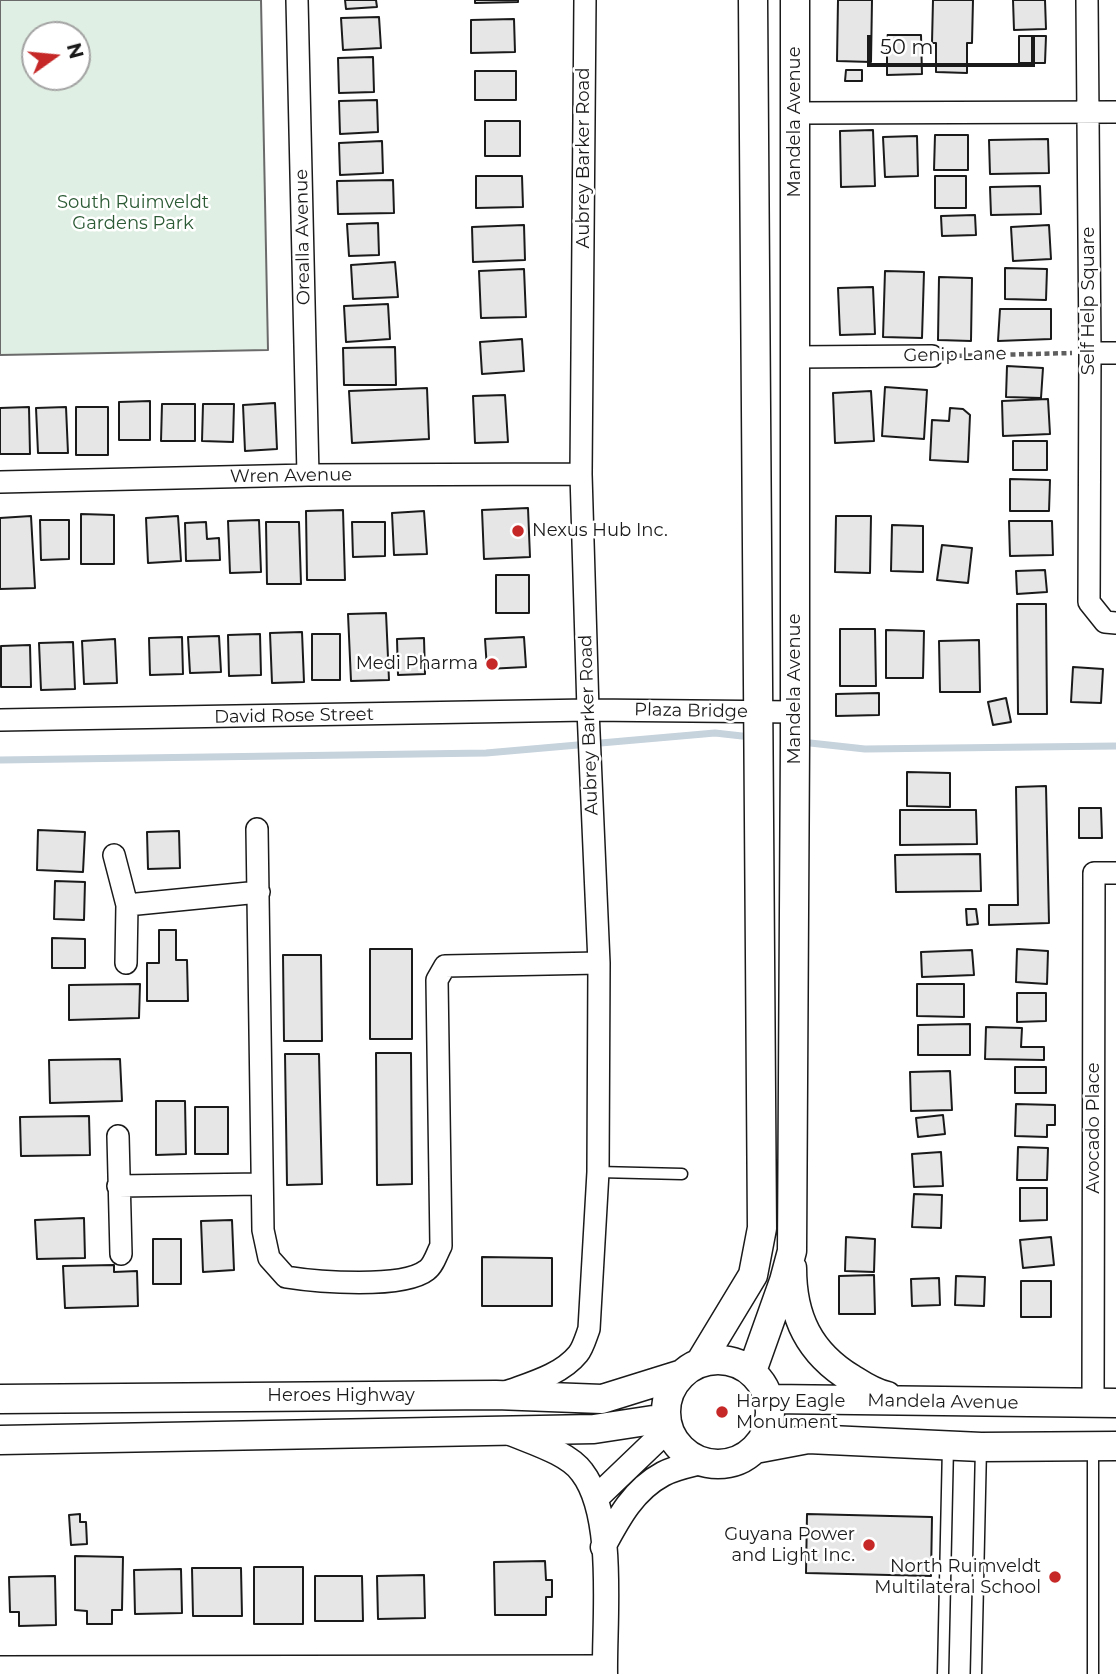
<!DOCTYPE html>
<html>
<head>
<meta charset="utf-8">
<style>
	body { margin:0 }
	#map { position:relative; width:1116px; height:1674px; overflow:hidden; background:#fff; font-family:Montserrat,sans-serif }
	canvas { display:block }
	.north { position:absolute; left:21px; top:21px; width:70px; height:70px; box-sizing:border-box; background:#fff; border:2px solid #a3a3a3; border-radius:50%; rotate:75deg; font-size:19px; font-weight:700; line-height:28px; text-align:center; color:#1a1a1a }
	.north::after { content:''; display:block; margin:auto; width:24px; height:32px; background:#c62828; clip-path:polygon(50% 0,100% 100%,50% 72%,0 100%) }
	.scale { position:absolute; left:867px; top:35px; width:168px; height:32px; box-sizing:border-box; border:4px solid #1a1a1a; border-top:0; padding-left:9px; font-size:21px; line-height:24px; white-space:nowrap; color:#1a1a1a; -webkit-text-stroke:5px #fff; paint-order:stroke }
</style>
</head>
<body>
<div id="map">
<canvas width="1116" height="1674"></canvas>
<div class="north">N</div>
<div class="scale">50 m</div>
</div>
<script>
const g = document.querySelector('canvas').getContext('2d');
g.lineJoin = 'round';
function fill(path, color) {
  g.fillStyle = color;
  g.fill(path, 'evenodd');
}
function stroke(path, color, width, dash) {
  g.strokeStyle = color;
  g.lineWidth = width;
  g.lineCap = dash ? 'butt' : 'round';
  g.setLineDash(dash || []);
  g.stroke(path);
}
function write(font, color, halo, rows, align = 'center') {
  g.font = font + ' Montserrat,sans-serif';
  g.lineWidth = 5;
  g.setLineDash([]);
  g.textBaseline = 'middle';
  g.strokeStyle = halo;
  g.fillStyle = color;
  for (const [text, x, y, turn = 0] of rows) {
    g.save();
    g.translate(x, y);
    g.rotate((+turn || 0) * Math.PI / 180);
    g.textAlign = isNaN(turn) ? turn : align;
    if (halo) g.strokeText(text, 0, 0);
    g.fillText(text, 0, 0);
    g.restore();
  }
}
const green = new Path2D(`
	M0,0h261l7,350 -268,5zM35,35h42v42h-42z`);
const stream = new Path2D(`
	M801,742l64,7 251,-3
	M0,760l486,-7 229,-20 36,4`);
const building = new Path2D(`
	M345,0h31l1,7 -31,2z
	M475,0h43v2l-43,1z
	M838,0h34l-1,62 -34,-1z
	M933,0h40l-1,43h-5v30l-31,-1v-29h-4z
	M1013,0h32l1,29 -32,1z
	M379,17l2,31 -38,2 -2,-32z
	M514,19l1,33 -44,1v-33z
	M887,35h34l1,39 -35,1z
	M1019,36h27l-1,27h-26z
	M373,57l1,35 -35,1 -1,-35z
	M846,70h16v11h-17z
	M475,71h41v29h-41z
	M377,100l1,32 -38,2 -1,-33z
	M485,121h35v35h-35z
	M873,130l2,56 -34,1 -1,-56z
	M935,135h33v35h-34z
	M917,136l1,40 -33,1 -2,-40z
	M1048,139l1,34 -59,1 -1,-34z
	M382,141l1,32 -43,2 -1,-32z
	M476,176h46l1,31 -47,1z
	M935,176h31v32h-31z
	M393,180l1,33 -56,1 -1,-33z
	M1040,186l1,28 -50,1 -1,-28z
	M975,215l1,20 -34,1 -1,-20z
	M378,223l1,32 -30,1 -2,-32z
	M524,225l1,35 -52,2 -1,-35z
	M1049,225l2,34 -38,2 -2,-34z
	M395,262l3,35 -45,2 -2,-34z
	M1005,268l42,1 -1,31 -41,-1z
	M524,269l2,48 -45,1 -2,-47z
	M885,271l39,1 -2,66 -39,-1z
	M939,277l33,1 -1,63 -33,-1z
	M873,287l2,47 -35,1 -2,-47z
	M388,304l2,35 -44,3 -2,-36z
	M1000,309h51v30l-53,2z
	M522,339l2,32 -42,3 -2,-32z
	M395,347l1,38h-52l-1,-37z
	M1007,366l36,2 -2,30 -35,-1z
	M885,387l42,3 -3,49 -42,-3z
	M427,388l2,51 -77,4 -3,-52z
	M871,391l3,50 -39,2 -2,-50z
	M505,395l3,47 -33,1 -2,-47z
	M1048,399l2,35 -47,2 -1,-35z
	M150,401v39h-31v-38z
	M275,403l2,46 -32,2 -2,-46z
	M162,404h33v37h-34z
	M203,404h31l-1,38 -31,-1z
	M29,407l1,47h-30v-46z
	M66,407l2,46h-30l-2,-45z
	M76,407h32v48h-32z
	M950,408l13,1 7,6 -2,47 -38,-2 2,-40 17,1z
	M1013,441h34v29h-34z
	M1010,479l40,1 -1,31h-39z
	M528,508l2,49 -46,2 -2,-49z
	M343,510l2,70h-38l-1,-69z
	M424,511l3,43 -33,1 -2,-42z
	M81,514l33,1v49h-33z
	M31,516l4,72 -35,1v-71z
	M178,516l3,45 -33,2 -2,-45z
	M836,516h35l-1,57 -35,-1z
	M40,520h29v39l-28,1z
	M259,520l2,52 -31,1 -2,-52z
	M1009,521h43l1,34 -43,1z
	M206,522l1,17 12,-1 1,22 -34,1 -1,-38z
	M266,522h33l2,62h-34z
	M352,522h33v34l-32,1z
	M892,525l31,1v46l-32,-1z
	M942,545l30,3 -4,35 -31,-3z
	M1045,570l2,22 -30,2 -1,-23z
	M496,575h33v38h-33z
	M1017,604h29l1,110h-29z
	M386,613l3,67 -38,1 -3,-67z
	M840,629h35l1,57h-36z
	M886,630l38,1 -1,47h-37z
	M302,632l2,50 -32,1 -2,-50z
	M260,634l1,41 -32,1 -1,-41z
	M312,634h28v46h-28z
	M219,636l2,36 -31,1 -2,-36z
	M182,637l1,37 -33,1 -1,-37z
	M524,637l2,30 -39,2 -2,-30z
	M424,638l1,36 -27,1 -1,-36z
	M115,639l2,44 -33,1 -2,-43z
	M979,640l1,52h-40l-1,-51z
	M73,642l2,47 -34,1 -2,-47z
	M30,645l1,42h-30v-41z
	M1073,667l30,2 -2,34 -30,-1z
	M879,693v22l-43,1v-22z
	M1006,698l5,24 -18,3 -5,-23z
	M907,772l43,1v34l-43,-1z
	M1046,786l3,137 -60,2v-20h29l-2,-118z
	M1079,808h22l1,30h-23z
	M900,810h76l1,34 -77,1z
	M38,830l47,2 -2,40 -46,-2z
	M179,831l1,37 -32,1 -1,-37z
	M980,854l1,37 -85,1 -1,-37z
	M55,881l30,1 -1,38 -30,-1z
	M966,909h10l2,15 -11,1z
	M159,930h17v30h11l1,41h-41v-38h12z
	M52,938l33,1v29h-33z
	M370,949h42v90h-42z
	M1017,949l31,2 -1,33 -31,-2z
	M972,950l2,25 -52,2 -1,-25z
	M283,955h38l1,86h-38z
	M140,984l-1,34 -70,2v-35z
	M917,984h47v33l-47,-1z
	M1017,993h29v28l-29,1z
	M970,1024v31h-52v-30z
	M986,1027l36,1 -1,19h23v13l-59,-1z
	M376,1053h35l1,131 -35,1z
	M285,1054h34l3,130 -35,1z
	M120,1059l2,42 -72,2 -1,-43z
	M1015,1067h31v26h-31z
	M950,1071l2,39 -41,1 -1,-39z
	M156,1101h29l1,53 -30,1z
	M1016,1104l39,1v20h-8v12l-32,-1z
	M195,1107h33v47h-33z
	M943,1115l2,19 -27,3 -2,-19z
	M89,1116l1,39 -69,1 -1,-39z
	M1018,1147l30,1 -1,32h-30z
	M941,1152l2,34 -29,1 -2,-33z
	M1020,1188h27v32l-27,1z
	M914,1194l28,1 -1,33 -29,-1z
	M84,1218l1,40 -48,1 -2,-39z
	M232,1220l2,50 -31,2 -2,-51z
	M846,1237l29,2 -1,33 -29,-1z
	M1051,1237l3,28 -31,3 -3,-28z
	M153,1239h28v45h-28z
	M482,1257l70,1v48h-70z
	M114,1265v7l23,-1 1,35 -73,2 -2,-42z
	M874,1275l1,39h-36v-38z
	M956,1276l29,1 -1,29 -29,-1z
	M939,1278l1,27 -28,1 -1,-27z
	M1021,1281h30v36h-30z
	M80,1514v8h6l1,22 -16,1 -2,-30z
	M807,1514l125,3 -1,59 -125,-3z
	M75,1556l48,1 -1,53h-10v14h-25v-13l-12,-1z
	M545,1561l1,19h6v17h-6v18h-51l-1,-53z
	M254,1567h49v57h-49z
	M192,1568h49l1,48h-49z
	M181,1569l1,44 -47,1 -1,-44z
	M424,1575l1,43 -47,1 -1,-43z
	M55,1576l1,49 -37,1v-14h-9l-1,-35z
	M315,1576h47l1,45h-48z`);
const path = new Path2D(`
	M951,356l121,-3`);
const service = new Path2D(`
	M598,1172l84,2
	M1093,1448v226
	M943,1674l5,-228
	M976,1674l5,-227`);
const minor = new Path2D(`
	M297,0l11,475
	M1087,0l3,353 -1,249 16,20 11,1
	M795,113l321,-1
	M1090,353h26
	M794,357l138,-1
	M0,482l308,-7 273,-1
	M0,720l588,-10 207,2
	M257,829l6,401 6,28 17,19c31,5 117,12 141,-7 7,-5 10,-17 14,-24l-4,-266 8,-14 154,-3
	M114,855l13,50 -1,58
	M127,905l132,-13
	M118,1136l3,118
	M118,1186l144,-2
	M506,1392c24,-9 55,-17 72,-38 5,-6 8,-17 11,-25l9,-157 1,-209 -11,-253 -7,-236 4,-474
	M1093,1404l1,-531h22
	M0,1667l605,-1`);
const tertiary = new Path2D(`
	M506,1431c22,10 62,21 76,41 34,44 22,148 23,202
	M596,1498l72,-69
	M603,1547c15,-28 30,-57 60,-73 11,-6 26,-9 38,-12`);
const secondary = new Path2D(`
	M792,1268c0,49 17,85 60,111 11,7 21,14 35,17
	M666 1412a52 52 0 1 1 104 0a52 52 0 1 1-104 0Z
	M701,1361l52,-86 9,-47 -9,-1228
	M752,1371l32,-90 8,-30 3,-509v-742
	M0,1399l496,-4 106,4 77,-24
	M769,1399l347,4
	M0,1440l594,-11 72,-11
	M755,1449l53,-10 173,8 135,-1`);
const markers = [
	[518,531,7,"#c62828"],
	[492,664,7,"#c62828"],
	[722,1412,7,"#c62828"],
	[869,1545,7,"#c62828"],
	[1055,1577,7,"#c62828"]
];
const streetNames = [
	["Mandela Avenue",795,122,-90],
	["Aubrey Barker Road",584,158,-90],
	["Orealla Avenue",303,237,-91],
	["Self Help Square",1089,301,-90],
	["Genip Lane",955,355,-1],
	["Wren Avenue",291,476,-1],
	["Mandela Avenue",795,689,-90],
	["Plaza Bridge",691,711,1],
	["David Rose Street",294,716,-1],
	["Aubrey Barker Road",589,725,-92],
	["Avocado Place",1094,1128,-90],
	["Heroes Highway",341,1396],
	["Mandela Avenue",943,1402,1]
];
const parkNames = [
	["South Ruimveldt",133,203],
	["Gardens Park",133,224]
];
const poiNames = [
	["Nexus Hub Inc.",532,531,"left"],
	["Medi Pharma",478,664],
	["Harpy Eagle",736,1402,"left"],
	["Monument",736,1423,"left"],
	["Guyana Power",855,1535],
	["and Light Inc.",855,1556],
	["North Ruimveldt",1041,1567],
	["Multilateral School",1041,1588]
];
fill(green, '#e0efe3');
stroke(green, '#6a6a6a', 2);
stroke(stream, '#c6d2dc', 7);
fill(building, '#e6e6e6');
stroke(building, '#1a1a1a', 2);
stroke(service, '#1a1a1a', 13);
stroke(minor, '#1a1a1a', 24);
stroke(tertiary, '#1a1a1a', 27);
stroke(secondary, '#1a1a1a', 31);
stroke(path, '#5f5f5f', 4.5, [5, 3.5]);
stroke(service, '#fff', 10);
stroke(minor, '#fff', 21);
stroke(tertiary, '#fff', 24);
stroke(secondary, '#fff', 28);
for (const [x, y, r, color] of markers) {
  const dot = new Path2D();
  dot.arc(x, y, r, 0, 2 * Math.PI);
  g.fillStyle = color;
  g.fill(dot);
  stroke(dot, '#fff', 2.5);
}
write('18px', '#1a1a1a', '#fff', streetNames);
write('18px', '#2b5a34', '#fff', parkNames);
write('18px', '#1a1a1a', '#fff', poiNames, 'right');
</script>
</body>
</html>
